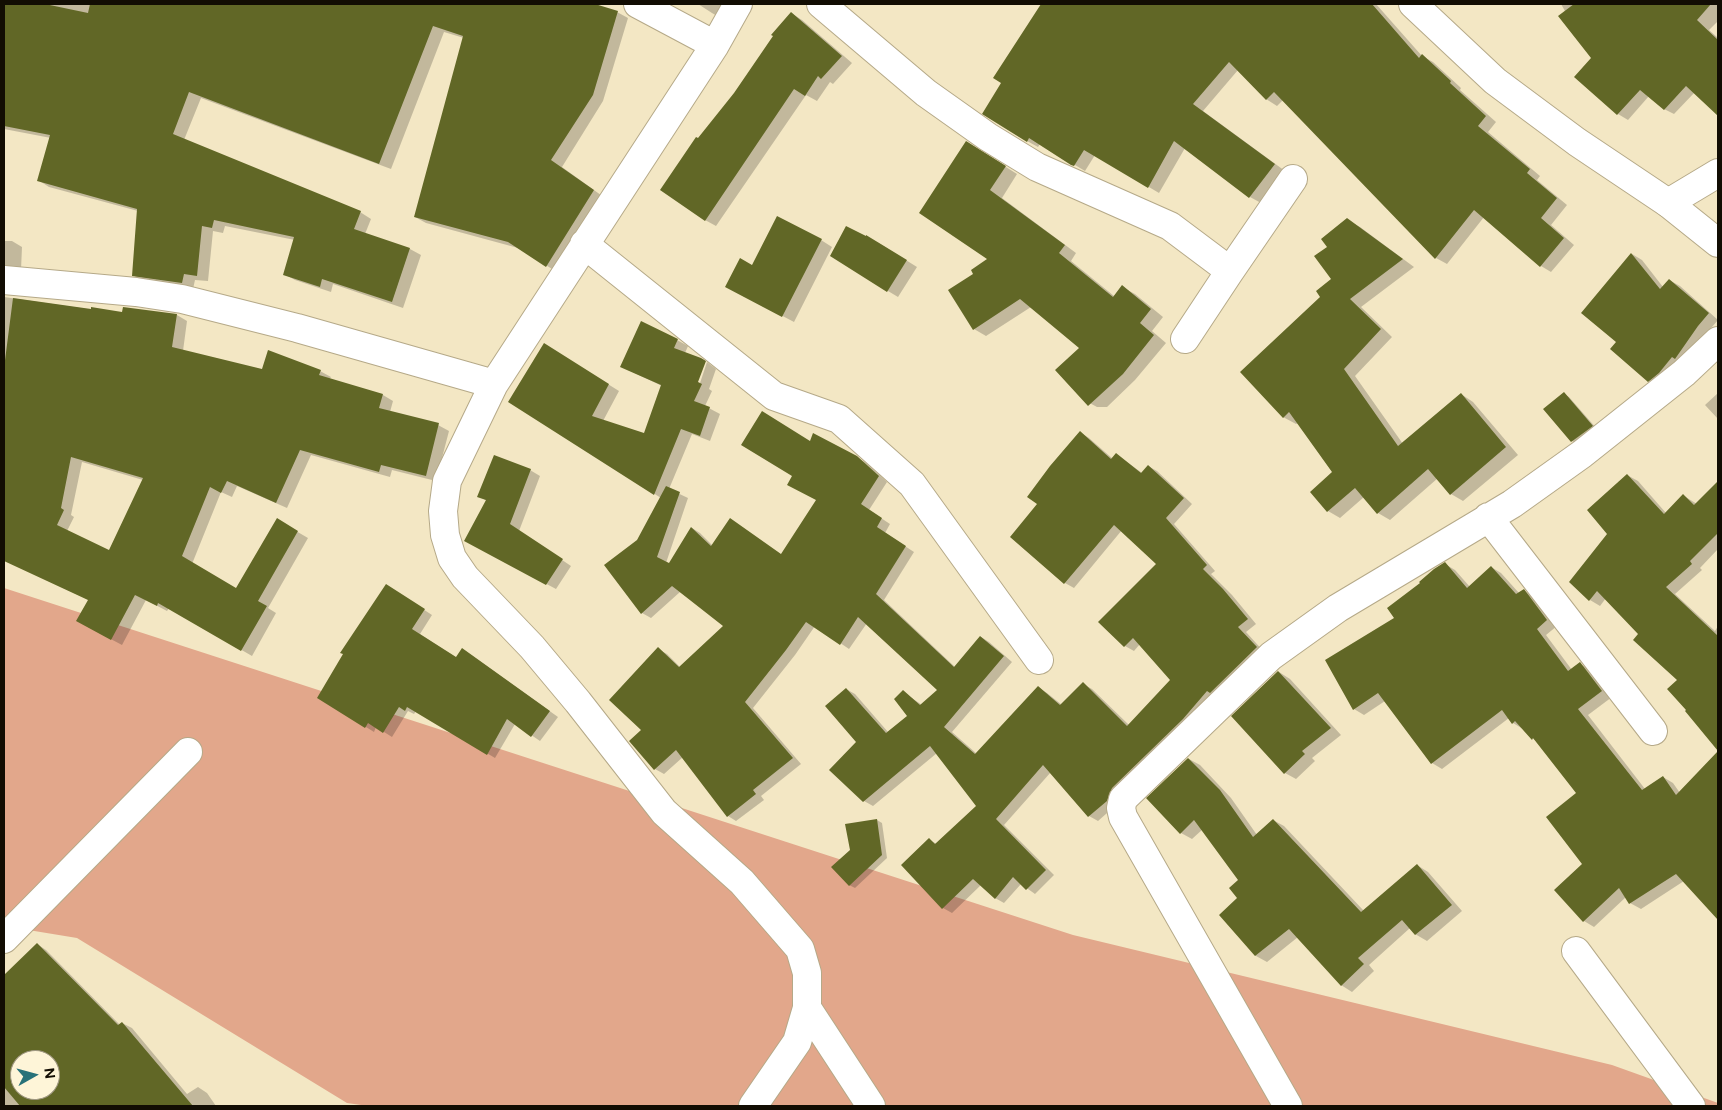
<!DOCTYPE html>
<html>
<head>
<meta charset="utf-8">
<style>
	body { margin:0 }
	#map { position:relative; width:1722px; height:1110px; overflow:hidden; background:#f3e7c4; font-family:Figtree,sans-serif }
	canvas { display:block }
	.frame { position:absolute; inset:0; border:5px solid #120d03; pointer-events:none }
	.north { position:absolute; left:10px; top:1050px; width:50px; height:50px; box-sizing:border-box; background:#fef5d8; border:1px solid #a09883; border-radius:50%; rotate:83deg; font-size:14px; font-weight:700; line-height:20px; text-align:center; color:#120d03 }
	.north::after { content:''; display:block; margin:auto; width:18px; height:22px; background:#287279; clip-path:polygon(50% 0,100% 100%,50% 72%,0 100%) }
</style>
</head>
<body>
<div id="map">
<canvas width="1722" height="1110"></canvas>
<div class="frame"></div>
<div class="north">N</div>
</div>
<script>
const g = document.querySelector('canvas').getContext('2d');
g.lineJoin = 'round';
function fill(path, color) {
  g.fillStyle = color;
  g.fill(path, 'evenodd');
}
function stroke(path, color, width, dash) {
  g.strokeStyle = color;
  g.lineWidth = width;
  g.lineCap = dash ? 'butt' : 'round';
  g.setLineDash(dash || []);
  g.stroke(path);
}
const green = new Path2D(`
	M4,588l1069,347 539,130 106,38v3h-1350l-21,-3 -270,-165 -73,-12z`);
const shadow = new Path2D(`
	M5,4h34l9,2v-2h543l26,8 11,6 -25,83 -41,66 43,31 -48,74 -39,-24 -92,-25 -11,-6 49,-179 -20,-6 -53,137 -190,-71 -17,42 176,72 11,7 -6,15 45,15 11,6 -18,53 -70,-24 -2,8 -36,-12 -11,-6 11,-34 -70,-14 -2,7 -10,-2 -5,50 -13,-1 -2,9 -49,-7 -11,-7 5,-64 -89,-24 -11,-7 13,-42 -47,-9z
	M698,4h26l-2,15 -10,-6z
	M1042,4h334l46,52 11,6 28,26 -1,2 36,32 -8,10 52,44 -3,4 30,25 -16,20 23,20 -23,27 -10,-6 -57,-49 -37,47 -11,-6 -153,-158 -6,6 -11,-7 -28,-29 -35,41 82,60 -24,32 -11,-6 -65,-49 -26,45 -64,-38 -10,16 -45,-27 -2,3 -11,-6 -24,-58 -8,-5z
	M1561,4h157v17l-9,9 9,8v75l-23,-21 -21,22 -10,-5 -15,-13 -21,24 -10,-6 -42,-37 16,-18z
	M791,13l11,7 50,43 -19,21 -3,-2 -13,19 -11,-6 -90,131 -11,-6 -7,-80 37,-47z
	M979,150l38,24 -15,24 74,55 -5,8 43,35 8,-9 13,7 28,23 -11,14 14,12 -31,37 -28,27h-10l-13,-7 -3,-52 -50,-41 -45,29 -12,-7 1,-55 14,-15z
	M1347,220l13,7 54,40 -53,40 31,30 -37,39 48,68 58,-50 12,8 45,53 -55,46 -12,-7 -13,-16 -48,42 -12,-7 -14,-16 -24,21 -12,-7 5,-38 -35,-50 -2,1 -13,-7 39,-120 11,-17 -4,-33z
	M821,240l11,7 -38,75 -57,-30 15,-26z
	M4,241h8l10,6 -1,23 -17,5z
	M877,242l40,25 -19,30 -10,-6z
	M1632,254l10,6 21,27 6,-7 11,6 38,34 -58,67 -11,-7 -32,-38z
	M4,297l118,17 2,-6 53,7 10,6 -4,30 80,19 57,1 11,6 -2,3 54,15 10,6 -3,11 48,13 11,6 -13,50 -44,-11 -2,7 -79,-22 -24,53 -50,-22 -5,11 -11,-5 -29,72 44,25 41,-69 31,18 -40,70 8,5 -24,43 -83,-48 -2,3 -21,-11 -24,45 -34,-18 1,-27 -34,-16 -51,-32v-76l14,-28 -14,-2zM82,462l61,18 -34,71 -42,-20 7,-14 -3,-2z
	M677,340l11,6 -3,7 10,35 3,1 9,-27 9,7 -7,20 3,2 -7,15 15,8 -10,27 -18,-7 -23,55 19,9 -22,65 4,1 22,-36 8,5 13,13 69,9 36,-55 -8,-58 46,15 10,6 21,19 -18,28 21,14 -5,9 29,19 -30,48 71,67 26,-30 8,5 23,20 -60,70 25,22 62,-66 8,5 15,12 21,-21 9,5 37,36 43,-45 -32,-36 -6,7 -9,-5 33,-82 -36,-34 -48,58 -9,-5 -26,-79 42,-71 8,5 24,21 3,-5 26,19 6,-7 9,5 35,33 -18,20 41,47 -4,3 21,21 24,29 -10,8 19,21 -150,153 -17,15 -9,-5 -38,-44 -47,53 50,50 -19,19 -14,-10 -17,19 -9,-5 -14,-13 -29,28 -9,-5 -41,-43 27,-25 8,4 40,-38 -40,-53 -64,53 -9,-5 -6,-59 -12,-53 9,5 33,38 20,-16 -5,-24 19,13 17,-15 -72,-67 -18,26 -34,-23 -20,29 -42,53 48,56 -40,32 3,4 -28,21 -8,-5 -45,-59 -19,17 -9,-5 -25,-28 13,-11 15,-81 9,5 13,13 45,-41 -45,-34 -29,26 -9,-5 -4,-72 23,-43 -151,-96 45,-51 64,40 -16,30 42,14 17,-49 -40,-19z
	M1718,393v26l-13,-14z
	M1564,394l5,3 28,32 -20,15 -5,-3 -27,-31z
	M530,470l10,6 -21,55 52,35 -15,23 -81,-43 12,-45 -8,-5z
	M1627,475l11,6 28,32 18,-17 13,8 21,-21v66l-18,19 2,2 -27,24 40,37 3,-5v122l-49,-59 10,-9 -39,-46 -34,-36 -6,8 -10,-6 18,-66z
	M1445,564l10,6 15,17 21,-20 10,6 18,20 5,-2 10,6 23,29 -11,9 26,35 8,-6 11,6 21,27 -24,18 57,74 18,-12 10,6 7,10 38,-40v165l-34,-37 -43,28 -11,-6 -4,-6 -32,30 -10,-6v-57l-6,-71 -41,-51 -14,-13 -10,-6 -4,-5 -67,51 -10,-6 -47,-62 -21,14 -10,-6 42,-90z
	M394,590l38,25 -12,19 37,24 14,-3 87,62 -18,24 -25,-17 -20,34 -79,-47 -2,3 -6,-3 -16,26 -16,-10 -2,5 -56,-35z
	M1279,672l11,7 51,56 -29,23 3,3 -19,18 -11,-6z
	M1189,759l11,6 31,33 26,37 16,-15 11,6 80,85 53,-46 11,7 34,39 -35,30 -12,-7 -5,-6 -41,37 5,6 -22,21 -11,-7 -43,-48 -31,25 -11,-6 -35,-41 18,-17 1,-18 -37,-51 -11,10 -11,-6 -33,-35z
	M877,820l5,3 5,35 -32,30 -6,-3 2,-34z
	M37,944l9,6 74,75 2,-2 10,5 55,66 11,-7 9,6 9,13h-212v-129zM20,1060h30v30h-30z`);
const building = new Path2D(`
	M4,4h41l43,9 2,-9h505l23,7 -25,84 -42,65 43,30 -48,77 -38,-25 -94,-25 49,-181 -30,-10 -54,138 -190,-72 -16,42 188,77 -7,18 56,19 -18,54 -70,-23 -2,8 -37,-12 11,-38 -80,-17 -2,8 -10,-2 -5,50 -13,-2 -2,9 -50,-7 5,-67 -100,-28 13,-46 -46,-9z
	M1041,4h331l47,54 3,-4 29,27 -1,2 36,33 -8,10 52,43 -3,4 30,25 -16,20 23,20 -24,29 -66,-57 -39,49 -161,-167 -8,8 -37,-38 -36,42 82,60 -26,34 -75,-57 -26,47 -64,-38 -10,16 -3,-1 -42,-27 -2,4 -45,-28 19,-31 -8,-5z
	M1574,4h137l-14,16 21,20v76l-32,-30 -22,24 -24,-20 -23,25 -43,-38 17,-19 -33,-42z
	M791,12l51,44 -21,23 -3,-3 -13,20 -11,-7 -89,132 -45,-31 36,-53 2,1 36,-45 39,-57 -2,-1z
	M966,141l40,25 -16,24 75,55 -6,8 54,44 9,-12 29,24 -11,14 14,12 -31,39 -35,32 -33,-36 24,-22 -59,-49 -47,31 -25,-40 25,-16 -2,-4 16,-11 -68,-46z
	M777,216l45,23 -40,78 -57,-30 15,-29 12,7z
	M1347,218l56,41 -53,40 31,30 -37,40 54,77 63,-53 45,54 -56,48 -22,-26 -51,45 -22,-26 -28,24 -17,-20 22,-20 -43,-60 -6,6 -43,-46 80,-75 -4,-6 15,-12 -17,-23 13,-9 -6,-8z
	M846,226l20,10v-1l41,25 -20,32 -57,-36z
	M1631,253l29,36 9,-10 40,34 -11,13 -23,33 -3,-2 -13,16 -11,9 -38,-33 6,-7 -35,-29z
	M13,298l78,11v-2l31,5 1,-5 54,7 -5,33 90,22 6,-19 53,20 -2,5 64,19 -4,14 60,15 -13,53 -45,-11 -2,7 -79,-22 -24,53 -49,-22 -6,12 -11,-6 -28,69 54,32 41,-70 21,13 -40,70 9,5 -26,45 -83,-48 -1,3 -22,-11 -24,45 -35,-19 12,-21 -84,-39v-193zM71,457l72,21 -34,72 -52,-25 7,-15 -3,-2z
	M641,321l37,18 -4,9 27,10 5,3 -8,21 4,2 -8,17 16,6 -10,29 -19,-7 -27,66 -146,-93 36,-59 65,41 -17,32 52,17 17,-48 -41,-18z
	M1564,392l29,34 -22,16 -28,-33z
	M762,411l48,30 3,-8 44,23 22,20 -18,28 21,14 -5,9 29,19 -30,48 78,73 26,-31 24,20 -60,71 31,27 63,-68 22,19 23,-23 44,44 43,-46 -37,-42 -9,9 -26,-25 58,-58 -42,-39 -50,59 -54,-47 27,-33 -10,-7 23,-31 30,-35 31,28 5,-6 25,20 7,-8 36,33 -18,20 41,47 -4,4 20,20 25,30 -10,8 19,20 -47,46 -3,-2 -24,28 -71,69 -5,13 -19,16 -45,-52 -47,54 50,51 -20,20 -13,-13 -18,22 -22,-20 -31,30 -41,-44 28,-27 6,6 41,-38 -46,-60 -67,56 -34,-32 27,-28 -31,-36 21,-18 40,45 21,-17 -13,-17 9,-9 17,15 17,-15 -79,-73 -18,28 -34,-23 -20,28 -41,52 48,56 -40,32 3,4 -29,23 -51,-67 -22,20 -25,-29 12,-11 -32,-30 49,-53 21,20 44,-41 -51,-40 -31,28 -37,-49 33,-25 29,-54 14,6 -23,65 12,6 22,-36 20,19 19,-28 51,36 35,-54 -29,-15 5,-9 -51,-31z
	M494,455l37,14 -21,55 53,35 -17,26 -82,-44 22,-41 -9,-3z
	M1627,474l37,40 19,-20 11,11 24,-24v52l-28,28 2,3 -26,23 52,49v284l-42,-46 -47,30 -10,-16 -36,34 -29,-32 28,-26 -36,-47 30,-24 -43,-55 -1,2 -17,-19 -3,3 -10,-14 -71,54 -53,-71 -25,17 -28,-50 69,-42 -7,-10 33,-25 -1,-1 15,-13 11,-7 22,26 24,-22 25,28 8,-5 23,31 -10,9 31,42 12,-9 22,29 -24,18 64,81 21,-14 13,19 42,-44 -33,-40 1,-1 -19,-21 10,-9 -44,-40 5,-6 -41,-43 -8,10 -20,-19 38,-48 -20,-24z
	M386,584l39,25 -13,20 44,28 6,-9 88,63 -19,26 -24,-18 -20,36 -80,-48 -2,4 -6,-4 -16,26 -15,-10 -3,5 -48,-30 26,-44 -3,-1z
	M1278,671l53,57 -29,23 3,3 -21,20 -53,-58z
	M1188,758l32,32 33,47 20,-18 88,93 56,-48 35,41 -37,30 -13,-15 -44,38 6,6 -23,22 -52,-57 -34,27 -36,-41 18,-17 -8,-10 9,-8 -44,-60 -14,14 -34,-36z
	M877,819l5,36 -33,31 -18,-19 19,-17 -5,-26z
	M37,943l81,82 4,-3 71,84h-173l-16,-19v-112zM20,1060h30v30h-30z`);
const minor = new Path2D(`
	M638,4l77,41
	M738,4l-23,41 -221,339 -47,97 -4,30 2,24 7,23 13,19 67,70 46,55 86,110 78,70 58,67 7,24v35l-10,34 -44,64
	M821,4l105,89 62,44 49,30 133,59 60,45 63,-92
	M1668,203l50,-30
	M584,244l190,152 65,23 73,65 127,176
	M4,280l132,12 46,7 115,29 197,56
	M1185,339l45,-68
	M1488,517l165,214
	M4,939l184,-187
	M1576,951l115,155
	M807,1008l64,98
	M1288,1106l-165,-289 -2,-9 2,-9 148,-143 67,-48 174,-104 70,-50 102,-81 34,-32`);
const tertiary = new Path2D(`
	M1413,4l82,77 82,61 91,61 50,40`);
fill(green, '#e2a78b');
fill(shadow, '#0003');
fill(building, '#616726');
stroke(minor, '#b5a988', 30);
stroke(tertiary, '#b5a988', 30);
stroke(minor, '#fff', 28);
stroke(tertiary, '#fff', 28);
</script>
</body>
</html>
